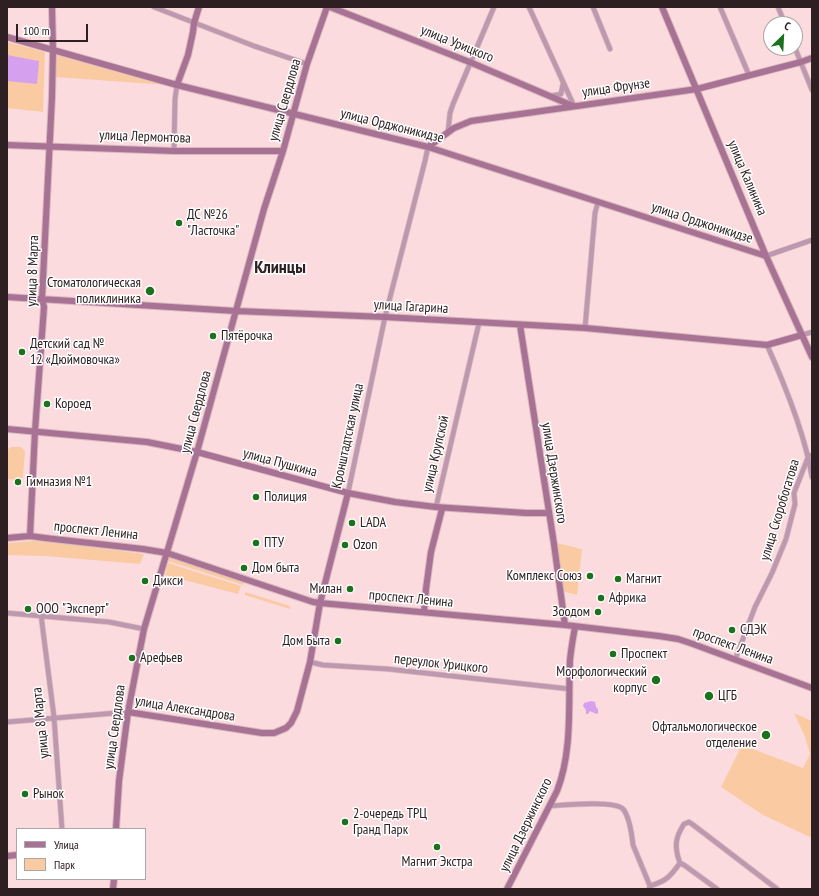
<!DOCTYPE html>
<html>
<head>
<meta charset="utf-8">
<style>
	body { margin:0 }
	#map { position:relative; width:819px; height:896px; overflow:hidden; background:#fcdbdf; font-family:"PT Sans Narrow",sans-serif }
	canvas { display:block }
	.frame { position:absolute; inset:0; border:8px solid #2e2022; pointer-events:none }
	.legend { position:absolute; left:16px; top:828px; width:130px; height:52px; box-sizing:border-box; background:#fff; border:1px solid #aba6a7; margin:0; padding:5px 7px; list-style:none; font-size:12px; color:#2e2022 }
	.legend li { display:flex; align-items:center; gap:8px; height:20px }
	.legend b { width:20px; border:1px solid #aba6a7 }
	.north { position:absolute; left:763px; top:16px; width:40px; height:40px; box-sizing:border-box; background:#fff; border:1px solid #aba6a7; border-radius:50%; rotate:24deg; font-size:11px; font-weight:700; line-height:16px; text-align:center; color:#2e2022 }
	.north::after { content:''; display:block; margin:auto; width:14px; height:18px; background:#1c721c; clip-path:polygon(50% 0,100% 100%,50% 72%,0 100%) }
	.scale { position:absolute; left:16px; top:24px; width:72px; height:18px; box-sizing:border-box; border:2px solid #2e2022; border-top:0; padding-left:5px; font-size:12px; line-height:14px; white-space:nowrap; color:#2e2022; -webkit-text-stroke:3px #fff; paint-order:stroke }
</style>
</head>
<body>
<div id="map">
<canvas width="819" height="896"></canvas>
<div class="frame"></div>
<ul class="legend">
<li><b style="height:5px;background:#a87295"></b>Улица</li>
<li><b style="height:11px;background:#facba2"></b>Парк</li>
</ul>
<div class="north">С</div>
<div class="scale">100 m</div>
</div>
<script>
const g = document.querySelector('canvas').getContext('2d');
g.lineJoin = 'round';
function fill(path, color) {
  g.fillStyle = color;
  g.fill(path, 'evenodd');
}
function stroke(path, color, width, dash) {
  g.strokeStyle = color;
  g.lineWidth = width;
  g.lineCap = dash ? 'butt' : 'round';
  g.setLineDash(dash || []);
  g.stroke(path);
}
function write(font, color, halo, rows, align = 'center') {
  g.font = font + ' "PT Sans Narrow",sans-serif';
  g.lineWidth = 3;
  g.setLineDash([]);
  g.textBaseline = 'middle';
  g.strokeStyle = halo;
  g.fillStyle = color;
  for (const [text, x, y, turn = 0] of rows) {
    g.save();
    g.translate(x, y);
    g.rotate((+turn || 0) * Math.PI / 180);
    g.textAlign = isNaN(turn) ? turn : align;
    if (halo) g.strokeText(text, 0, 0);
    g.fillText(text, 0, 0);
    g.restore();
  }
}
const green = new Path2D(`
	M7,42l38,10 -2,60 -36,-4z
	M56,55l111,30 -112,-8z
	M11,447h10l4,4 -2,24v2l-4,3 -12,-1v-29z
	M33,541l21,1 90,12 -4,10 -95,-8 -38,-1v-12z
	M557,543l25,6 -5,46 -15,-4z
	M169,558l75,23 -1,4 -75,-24z
	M168,563l73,23 -3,8 -73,-19z
	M245,592l45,14v3l-45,-14z
	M794,713l18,8v117l-49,-23 -42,-28 21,-42 61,23 7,-14 -5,-17z`);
const water = new Path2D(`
	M7,55l32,6 -2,23 -30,-3z
	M591,701l4,1 1,5 2,2v5l-4,-1 -4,-2 -2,3h-2v-4l-3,-4 1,-3z`);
const street = new Path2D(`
	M154,7l100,39 53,18
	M529,7l45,99
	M593,7l17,42
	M720,7l29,68
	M778,7l7,17
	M795,48l17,42
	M551,96l10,-2 2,-10
	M448,132l2,-19 3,-9 41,-97
	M174,151l1,-52 2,-14
	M766,256l46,-16
	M585,328l10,-115 3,-11
	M802,335l10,-3
	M767,345c18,40 38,89 45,132
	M348,493l37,-176 40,-156 3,-14
	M436,507l43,-184
	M7,613l102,9 35,7
	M41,615l13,102 8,112
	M735,660l20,-53 17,-34 14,-34 9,-35 -1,-11 15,-38
	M310,662l13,3 65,4 182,20
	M7,722l121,-10
	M550,806c14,-1 64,-6 73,3 6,7 9,27 10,36l17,41
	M680,863c-6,-16 -5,-25 4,-39l5,-2 3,2 85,65
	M649,889l1,-3c16,-5 20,-9 30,-23l4,2 33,24`);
const secondary = new Path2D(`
	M330,7l142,56 101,43
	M662,7l104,249 46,101
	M7,37l170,48 251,62 338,109
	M177,85l11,-30 5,-23 1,-9 5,-16
	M7,145l167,6h109
	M428,147l26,-19 17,-7 226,-32 104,-27 11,-4
	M7,297l229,14 149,6 200,11 182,17 35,-10
	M520,325l34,219 11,81
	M7,429l140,13 50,10 151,41 47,9 41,5 90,6h22
	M30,536l5,-105 9,-124 -2,-8 10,-202 1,-47 -1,-43
	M7,538l23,-2 15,2 98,11 24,4 146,49 7,1 245,22 94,11 19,3 15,5 119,44
	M424,612l2,-23 5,-37 11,-43 -5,-2
	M128,712l134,21h12l12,-5 5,-5 6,-12 13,-49 10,-59 28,-110
	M116,829l3,-48 9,-69 16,-83 53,-177 67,-243 19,-58 24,-87 20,-57
	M7,856l10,-1
	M113,889l1,-10
	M507,889l50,-98c16,-41 11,-88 13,-131 1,-11 3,-22 5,-33`);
const markers = [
	[179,223,4,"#1c721c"],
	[150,291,5,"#1c721c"],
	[213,336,4,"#1c721c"],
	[22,352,4,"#1c721c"],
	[47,404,4,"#1c721c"],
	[18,482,4,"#1c721c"],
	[256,497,4,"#1c721c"],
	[352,523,4,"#1c721c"],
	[256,543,4,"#1c721c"],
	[345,545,4,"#1c721c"],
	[244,568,4,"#1c721c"],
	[590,576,4,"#1c721c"],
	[618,579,4,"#1c721c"],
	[145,581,4,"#1c721c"],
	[350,589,4,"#1c721c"],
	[601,598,4,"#1c721c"],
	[28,609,4,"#1c721c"],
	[598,612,4,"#1c721c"],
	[732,630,4,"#1c721c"],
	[338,641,4,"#1c721c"],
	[613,654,4,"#1c721c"],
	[132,658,4,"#1c721c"],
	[656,680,5,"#1c721c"],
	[709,696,5,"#1c721c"],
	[766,735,5,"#1c721c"],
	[25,794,4,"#1c721c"],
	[345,822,4,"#1c721c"],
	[437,847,4,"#1c721c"]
];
const streetNames = [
	["улица Урицкого",457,44,22],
	["улица Фрунзе",616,88,-8],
	["улица Свердлова",285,100,-74],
	["улица Орджоникидзе",392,126,14],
	["улица Лермонтова",145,137,2],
	["улица Калинина",747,178,67],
	["улица Орджоникидзе",702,223,18],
	["улица 8 Марта",33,271,-88],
	["улица Гагарина",411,307,3],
	["улица Свердлова",196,412,-75],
	["Кронштадтская улица",348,436,-78],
	["улица Крупской",436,454,-77],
	["улица Пушкина",280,463,15],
	["улица Дзержинского",554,473,81],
	["улица Скоробогатова",780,510,-73],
	["проспект Ленина",96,531,6],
	["проспект Ленина",411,599,5],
	["проспект Ленина",733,646,20],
	["переулок Урицкого",441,664,6],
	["улица Александрова",185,709,9],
	["улица 8 Марта",41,723,-96],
	["улица Свердлова",115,727,-82],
	["улица Дзержинского",526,825,-64]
];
const poiNames = [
	["ДС №26",187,215],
	["\"Ласточка\"",187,231],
	["Стоматологическая",141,283,"right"],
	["поликлиника",141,299,"right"],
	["Пятёрочка",221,336],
	["Детский сад №",30,344],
	["12 «Дюймовочка»",30,360],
	["Короед",55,404],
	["Гимназия №1",26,482],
	["Полиция",264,497],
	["LADA",360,523],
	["ПТУ",264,543],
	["Ozon",353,545],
	["Дом быта",252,568],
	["Комплекс Союз",582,576,"right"],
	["Магнит",626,579],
	["Дикси",153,581],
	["Милан",342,589,"right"],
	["Африка",609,598],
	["ООО \"Эксперт\"",36,609],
	["Зоодом",590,612,"right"],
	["СДЭК",740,630],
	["Дом Быта",330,641,"right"],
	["Проспект",621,654],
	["Арефьев",140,658],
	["Морфологический",647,672,"right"],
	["корпус",647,688,"right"],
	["ЦГБ",718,696],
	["Офтальмологическое",757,727,"right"],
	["отделение",757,743,"right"],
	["Рынок",33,794],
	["2-очередь ТРЦ",353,814],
	["Гранд Парк",353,830],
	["Магнит Экстра",437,862,"center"]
];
const districtNames = [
	["Клинцы",280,268]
];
fill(green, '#facba2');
fill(water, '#d5a1ef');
stroke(street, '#d7b9bd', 6);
stroke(secondary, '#d7b9bd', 8);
stroke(street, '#bd98af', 4.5);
stroke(secondary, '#a87295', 6);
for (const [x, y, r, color] of markers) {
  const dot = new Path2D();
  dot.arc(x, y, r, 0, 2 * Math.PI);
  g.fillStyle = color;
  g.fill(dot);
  stroke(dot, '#fff', 1.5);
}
write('14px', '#2e2022', '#fff', streetNames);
write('14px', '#2e2022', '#fff', poiNames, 'left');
write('bold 18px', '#2e2022', '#fff', districtNames);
</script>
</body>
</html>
